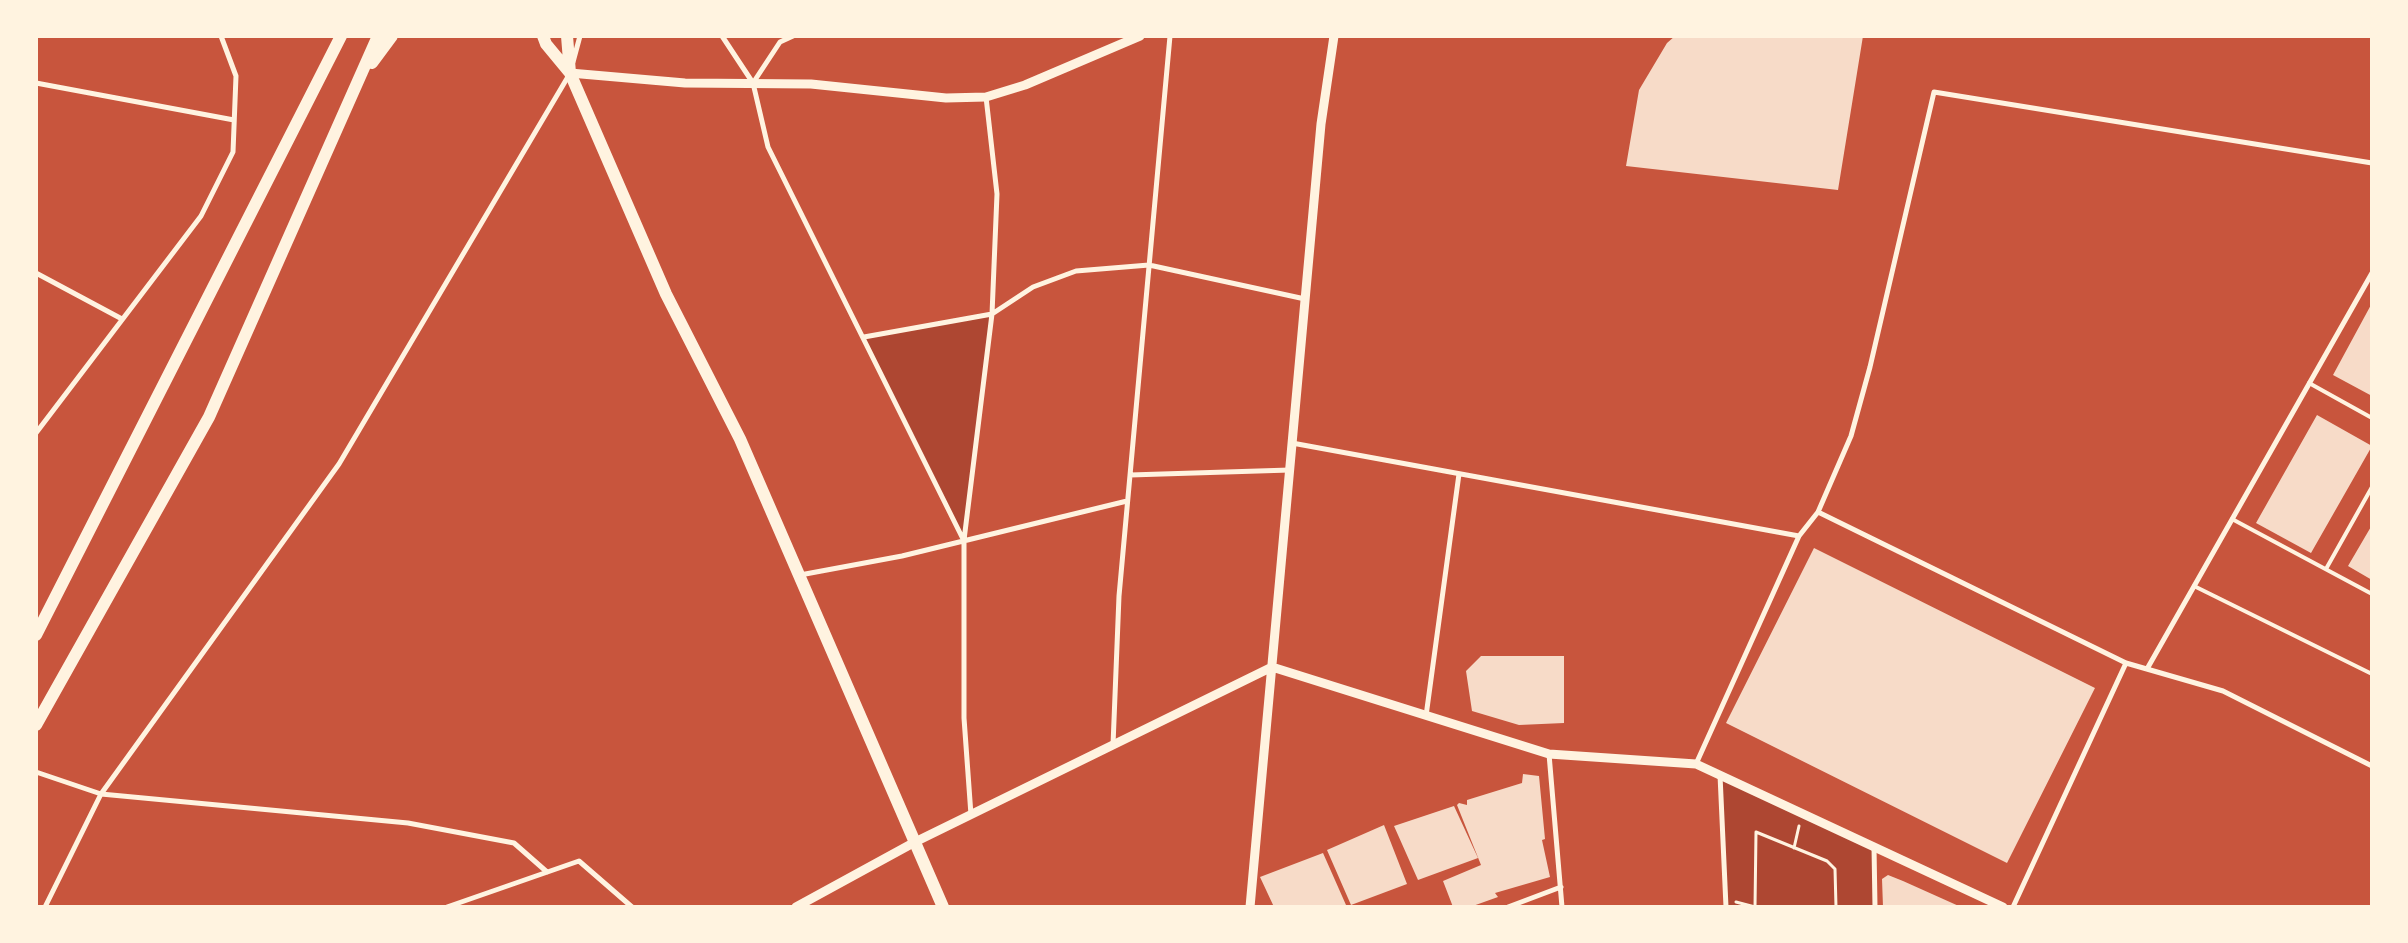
<!DOCTYPE html>
<html>
<head>
<meta charset="utf-8">
<style>
	body { margin:0 }
	#map { position:relative; width:2408px; height:943px; overflow:hidden; background:#c8553d; font-family:"Titillium Web",sans-serif }
	canvas { display:block }
	.frame { position:absolute; inset:0; border:38px solid #fff3e0; pointer-events:none }
</style>
</head>
<body>
<div id="map">
<canvas width="2408" height="943"></canvas>
<div class="frame"></div>
</div>
<script>
const g = document.querySelector('canvas').getContext('2d');
g.lineJoin = 'round';
function fill(path, color) {
  g.fillStyle = color;
  g.fill(path, 'evenodd');
}
function stroke(path, color, width, dash) {
  g.strokeStyle = color;
  g.lineWidth = width;
  g.lineCap = dash ? 'butt' : 'round';
  g.setLineDash(dash || []);
  g.stroke(path);
}
const green = new Path2D(`
	M992,314l-28,226 -100,-203z
	M1720,775l154,72 1,60h-149z`);
const building = new Path2D(`
	M1675,36h188l-25,154 -212,-24 13,-76 28,-47z
	M2372,303v93l-39,-21z
	M2317,415l55,31 -61,107 -55,-30z
	M2372,525v55l-24,-14z
	M1814,548l281,140 -88,175 -281,-140z
	M1481,656h83v67l-45,2 -47,-14 -6,-40z
	M1523,774l16,2 6,63 -3,1 8,37 -55,16 3,4 -28,10h-17l-10,-26 38,-16 -24,-60 2,-2 8,2v-5l55,-17z
	M1454,806l24,52 -60,22 -24,-54z
	M1384,825l23,59 -56,21 -24,-55z
	M1323,853l23,52 -72,2 -14,-30z
	M1888,875l15,6 58,26h-78l-1,-28z`);
const path = new Path2D(`
	M1794,848l5,-22
	M1736,902l19,5
	M1755,907l1,-75 71,29 8,8 1,38`);
const service = new Path2D(`
	M2309,383l63,35
	M2232,519l140,75
	M2326,569l46,-82
	M2194,586l178,88`);
const minor = new Path2D(`
	M722,36l31,47 15,64 195,392
	M573,62l7,-26
	M36,83l198,37
	M753,83l27,-41 13,-6
	M36,273l86,46
	M864,337l128,-23 41,-27 43,-16 73,-6 156,34
	M36,433l165,-217 32,-64 3,-76 -15,-40
	M1292,443l507,93 19,-24 33,-76 19,-69 64,-275 438,71
	M1130,475l160,-5
	M1818,512l308,151 97,28 149,75
	M800,575l102,-19 225,-55
	M2147,669l225,-396
	M1426,716l33,-242
	M1113,745l6,-149 51,-560
	M1549,754l13,153
	M1696,764l103,-228
	M36,772l65,22 307,29 106,20 33,29
	M1720,775l6,132
	M971,815l-7,-97v-178l28,-226 5,-120 -11,-97
	M1874,847l1,60
	M45,907l56,-113 238,-330 230,-389
	M447,907l132,-46 53,46
	M1508,907l53,-20
	M2013,907l113,-244`);
const tertiary = new Path2D(`
	M570,73l115,10 126,1 135,14 40,-1 39,-12 115,-49
	M796,907l119,-65 357,-175 277,87 147,10 307,143
	M1250,907l71,-783 13,-88`);
const primary = new Path2D(`
	M543,36l3,8 24,29 96,221 74,145 203,468
	M567,36l3,37
	M372,63l20,-27
	M36,635l305,-599
	M36,725l173,-308 169,-381`);
fill(green, '#ae4732');
fill(building, '#f7dbc8');
stroke(path, '#fff3e0', 3);
stroke(service, '#fff3e0', 4);
stroke(minor, '#fff3e0', 5);
stroke(tertiary, '#fff3e0', 9);
stroke(primary, '#fff3e0', 12);
</script>
</body>
</html>
